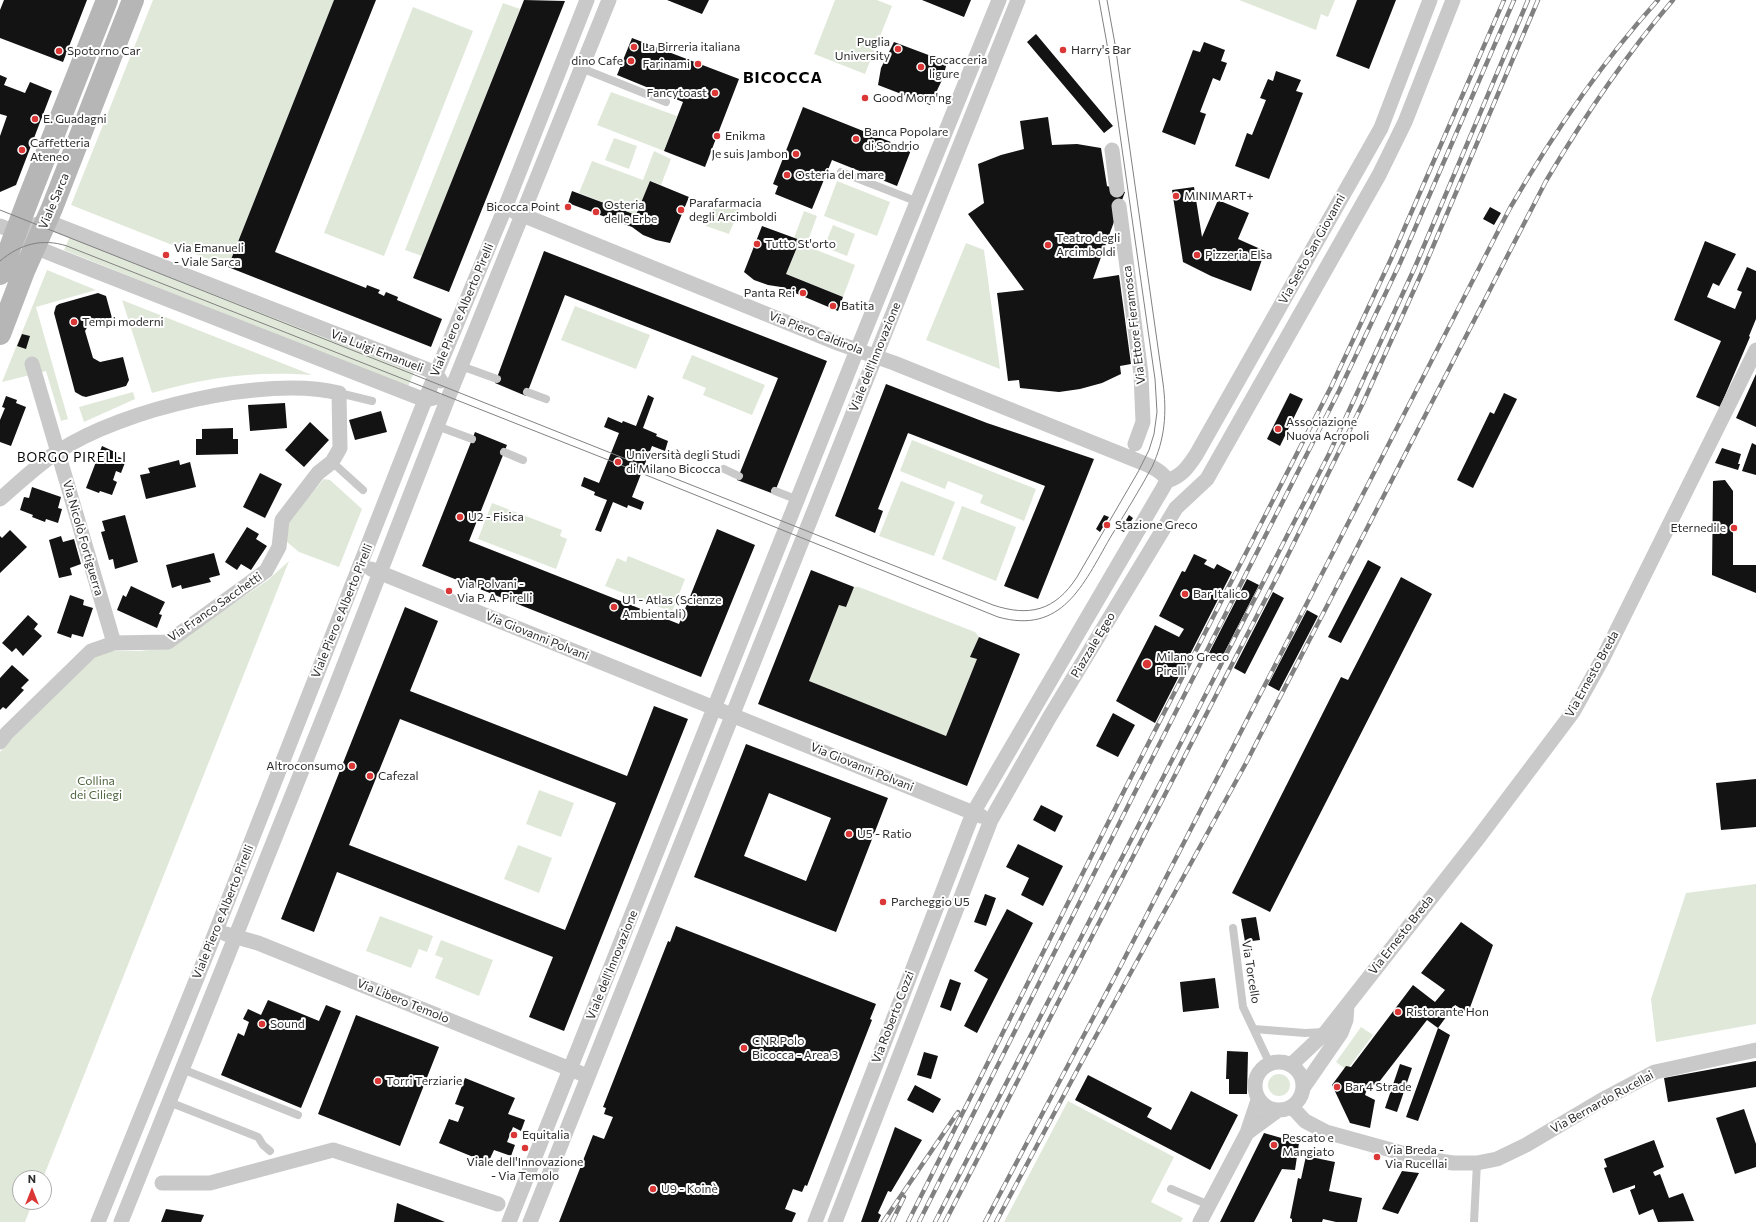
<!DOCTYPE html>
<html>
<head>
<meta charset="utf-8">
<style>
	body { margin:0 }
	#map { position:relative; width:1756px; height:1222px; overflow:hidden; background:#fff; font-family:Commissioner,sans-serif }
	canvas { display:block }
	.north { position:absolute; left:12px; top:1170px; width:40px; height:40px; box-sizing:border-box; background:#fff; border:1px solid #ababab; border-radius:50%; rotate:0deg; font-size:11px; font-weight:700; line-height:16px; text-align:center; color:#2c2c2c }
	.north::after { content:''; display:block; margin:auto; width:14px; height:18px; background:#da3736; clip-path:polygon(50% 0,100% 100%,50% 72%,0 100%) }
</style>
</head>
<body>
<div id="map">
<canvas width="1756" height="1222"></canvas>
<div class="north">N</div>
</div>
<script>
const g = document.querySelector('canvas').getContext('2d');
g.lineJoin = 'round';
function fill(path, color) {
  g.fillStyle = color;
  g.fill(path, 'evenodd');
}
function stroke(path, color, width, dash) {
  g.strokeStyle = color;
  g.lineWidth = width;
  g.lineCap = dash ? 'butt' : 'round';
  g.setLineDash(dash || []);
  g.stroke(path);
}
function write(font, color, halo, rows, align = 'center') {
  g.font = font + ' Commissioner,sans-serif';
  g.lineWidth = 4;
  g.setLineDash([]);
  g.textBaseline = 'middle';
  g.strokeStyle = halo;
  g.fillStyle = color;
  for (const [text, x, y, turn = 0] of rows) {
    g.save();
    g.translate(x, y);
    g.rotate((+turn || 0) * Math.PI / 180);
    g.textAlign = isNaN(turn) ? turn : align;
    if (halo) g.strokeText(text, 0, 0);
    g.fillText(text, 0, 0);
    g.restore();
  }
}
const green = new Path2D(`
	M153,0h181l-106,267 -157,-62z
	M835,0h42l15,6 -27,68 -51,-20z
	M1239,0h96l-7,17 -7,-3 -5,16z
	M503,3l17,6 -98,247 -17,-6z
	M413,7l60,24 -89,225 -60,-23z
	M611,92l66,24 -13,35 -67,-26z
	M614,138l23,8 -8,23 -24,-9z
	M654,151l17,8 -10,26 -10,-4 -15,34 -57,-22 13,-32 51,19z
	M837,181l53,21 -13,34 -53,-20z
	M717,199l23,9 -11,26 -23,-8z
	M804,211l13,5 -11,30 49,19 -12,32 -57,-23 14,-33 -6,-3z
	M833,225l22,9 -8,22 -23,-9z
	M71,234l344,136 -7,17 -344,-137z
	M966,243l18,7 16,119 -74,-29z
	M47,270l49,20 -60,17 32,112 -7,2 -15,-50 -44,11z
	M122,300l190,75c-59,-4 -103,2 -160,18z
	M575,306l75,29 -14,34 -75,-29z
	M692,355l73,30 -13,30 -49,-20 3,-7 -24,-10z
	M133,392l2,7 -51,23 -5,-15z
	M912,440l124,49 -12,32 -44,-18 3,-8 -35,-14 -3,8 -45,-18z
	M324,479l6,1 32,29 -23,58 -40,-15 -12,-10v-19l35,-42z
	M901,481l54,21 -21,54 -55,-20z
	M492,503l70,27 -2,6 7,3 -11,30 -78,-30z
	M962,506l54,21 -20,54 -54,-22z
	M628,556l57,23 -13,33 -67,-26 12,-28 9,4z
	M289,561l-246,617h-23v24h13l-8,20h-25v-470l50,-55 52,-46h37l30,-3 99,-68z
	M854,587h5l116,45 4,5 -8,20 6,2 -31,77 -137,-55 30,-76 7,2z
	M539,790l35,13 -13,34 -35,-13z
	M518,845l34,13 -13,35 -35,-14z
	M1756,884v140l-100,18 -5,-43 35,-106z
	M380,916l53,20 -6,16 -8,-3 -8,19 -45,-17z
	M441,940l52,20 -14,36 -44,-18 8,-20 -8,-3z
	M1361,1027l12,8 -26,35 -11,-8z
	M1268 1085a11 11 0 1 1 22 0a11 11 0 1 1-22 0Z
	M1068,1101l106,56 -23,45 32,16 -2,4h-177z`);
const building = new Path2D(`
	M4,0h83l-24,62 -63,-24v-28z
	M334,0h42l-101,252 91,36 1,-3 13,5 -2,3 6,3 2,-4 12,5 -1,3 45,19 -11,28 -203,-80z
	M524,0l41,1 -116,291 -36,-14z
	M667,0h42l-7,14z
	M922,0h49l-7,17z
	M1357,0h39l-27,69 -33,-13z
	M1036,34l77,92 -9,7 -77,-91z
	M632,38l107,41 -34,88 -41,-16 19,-49 -66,-27z
	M894,42l53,20 -4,16 -13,27 -52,-20 3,-17z
	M1204,42l21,8 -4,11 6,2 -7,18 -7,-3 -13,34 6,2 -11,31 -33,-13 31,-82 7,2z
	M1276,71l25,9 -5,11 7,2 -34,86 -34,-13 12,-33 5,2 14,-35 -6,-2 8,-19 5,2z
	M0,75l7,3 -3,7 21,8 5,-11 22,9 -36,94 -16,7v-56l7,-20 -7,-2z
	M803,107l108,43 -14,36 -65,-26 -20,49 -37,-15 3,-8 -5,-2z
	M1048,117l4,28 25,-1 24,4 6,38 18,6 -32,87 26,-4 12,89 -11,2 1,8 -19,9 -22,6 -21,3 -39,-4 -1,-8 -11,1 -11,-88 27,-3 -56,-76 16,-11 -6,-39 23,-9 23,-6 -4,-28z
	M650,181l39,16 -19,46 -14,-3 -13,-5 -11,-8 -64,-24 4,-12 64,24z
	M1194,187l8,50 16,-37 31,13 -11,26 27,12 -14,40 -40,-15 -28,-14 -11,-72z
	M1490,207l11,6 -7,12 -11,-6z
	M762,226l38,14 -14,34 57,23 -5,14 -57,-24 -13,-2 -14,-5 -10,-8z
	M1705,241l31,13 -17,32 -6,-3 -6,14 28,12 7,-17 -5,-2 10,-23 9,4v48l-7,17 1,1 -30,70 -24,-10 25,-56 -47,-21z
	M544,251l283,110 -53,133 -37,-14 41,-102 -213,-83 -39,101 -31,-13z
	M98,293l8,3 6,22 -23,6 -4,7 8,27 7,4 23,-5 6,23 -3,6 -40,11 -4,-1 -7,-4 -21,-79 2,-7 3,-2z
	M22,334l8,2 -4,13 -9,-3z
	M1756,374v53l-20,-9z
	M886,384l101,39 107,36 -56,140 -34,-13 41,-100 -137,-53 -30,76 5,2 -8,22 -40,-17z
	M1290,393l13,6 -23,47 -13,-7z
	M1504,393l13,6 -44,89 -16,-8 33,-68 4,2z
	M648,395l6,3 -11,30 14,6 -1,2 12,5 -3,10 -13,-5 -20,51 12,5 -3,8 -13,-5 -1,3 -14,-6 -12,30 -6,-2 12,-30 -13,-5 1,-3 -14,-6 3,-9 15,6 20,-50 -15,-6 4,-10 14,6 1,-2 13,5z
	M6,396l11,4 -1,3 10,4 -15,39 -11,-4v-22l5,-12 -3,-1z
	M285,403l2,25 -37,3 -2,-26z
	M381,411l6,21 -32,8 -6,-20z
	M310,422l19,18 -25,27 -19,-17z
	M233,428v11h5v15l-42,1v-16h6v-10z
	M475,432l32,13 -38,96 210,83 38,-95 38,16 -54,132 -279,-111z
	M1752,443l4,2v30l-14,-4z
	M102,446l13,6 -1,3 12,5 -5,13 -5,-2 -3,9 4,2 -5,13 -12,-4 -1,2 -13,-5z
	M1722,448l19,6 -3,10h2l-2,6 -23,-7z
	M179,460l1,5 10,-3 6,25 -50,12 -6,-24 10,-2 -2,-5z
	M260,473l22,11 -17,34 -22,-11z
	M1725,480l8,11v74h23v28l-44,-18 1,-94z
	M32,487l29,10 -3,11 4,1 -4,14 -12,-4 -1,3 -13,-5 1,-2 -13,-5 4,-13 5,1z
	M125,515l13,47 -23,7 -2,-10 -4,1 -8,-28 4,-1 -3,-10z
	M1104,515l5,2 -9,15 -4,-3z
	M1129,515l4,3 -9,14 -4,-2z
	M247,527l12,7 -3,5 11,7 -16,24 -10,-6 -4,6 -12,-8z
	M10,530l17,17 -27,26v-37l2,2z
	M61,536l2,6 11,-3 7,25 -11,4 2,7 -13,3 -10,-38z
	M214,553l6,22 -11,3 2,4 -29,7 -1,-4 -9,3 -6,-23z
	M1194,554l13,6 -3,4 10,5 3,-5 15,8 -77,151 -39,-22 39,-76 24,12 5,-8 -25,-13 23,-45 3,1z
	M1368,560l13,7 -40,76 -13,-6z
	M811,570l43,17 -8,20 -7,-2 -30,76 137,55 31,-77 -7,-2 9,-20 41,17 -53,132 -209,-82z
	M1401,577l31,17 -162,318 -38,-19 109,-216 7,3z
	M1247,579l12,6 -39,76 -12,-6z
	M131,586l34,16 -6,12 3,1 -5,13 -40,-18 6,-15 3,2z
	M1273,592l11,6 -39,76 -11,-6z
	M70,595l14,5 -1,5 10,3 -10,29 -11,-3 -1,4 -14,-5z
	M405,607l33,14 -28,70 217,85 27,-70 34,13 -124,312 -35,-14 24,-60 -74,-29 -142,-56 -23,60 -33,-13zM400,719l216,84 -51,127 -216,-85z
	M1307,610l11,6 -39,75 -11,-6z
	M28,615l10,9 -4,5 8,7 -19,20 -7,-8 -4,4 -10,-9z
	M12,665l17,15 -8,8 3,2 -18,19 -3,-2 -3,3v-32z
	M1113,713l22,12 -17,32 -22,-11z
	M746,744l142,54 -52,134 -142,-55zM769,793l62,25 -25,63 -62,-25z
	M1756,779v48l-35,3 -5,-47z
	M1041,805l22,11 -8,16 -22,-12z
	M1018,844l45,22 -20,40 -22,-11 8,-17 -23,-11z
	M985,894l11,4 -10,28 -12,-4z
	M1007,909l26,14 -56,110 -13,-7 24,-47 -14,-8z
	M1256,917l4,23 -15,2 -4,-23z
	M1461,922l32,23 -25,68 -13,-8 -17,23 -11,-8 -51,66 -7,-4 -4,13 10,5 -5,28 -20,-5 -18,-38 14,-19 5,1 62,-82 22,17 10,-12 -24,-17z
	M676,926l200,78 -6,15 2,1 -65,166 -2,-1 -3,7 -9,-3 -8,20 11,4 -4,9h-233l34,-87 11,4 9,-22 -9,-3 2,-6 -3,-1 65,-166 2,1z
	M1215,978l4,30 -36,4 -3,-30z
	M950,979l11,4 -10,28 -11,-4z
	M268,1000l51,21 7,-16 15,6 -40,97 -80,-33 17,-42 6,3 5,-14 -6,-3 5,-10 13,6z
	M356,1015l83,32 -39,99 -82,-32z
	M1438,1028l12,7 -32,86 -12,-4z
	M1227,1051l21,1 -1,42h-18v-15h-3z
	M924,1052l14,4 -7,23 -14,-4z
	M1756,1061v26l-88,15 -4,-24z
	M1400,1064l12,4 -15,44 -12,-4z
	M1088,1075l64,33 -5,9 24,13 20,-39 47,24 -28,55 -135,-70z
	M465,1078l50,20 -7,16 17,6 -4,11 -8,-4 -6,15 8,3 -4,11 -17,-6 -6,13 -49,-20 10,-24 9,3 6,-15 -9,-3z
	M915,1085l26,14 -8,14 -26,-13z
	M1744,1109l12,35v23l-21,7 -19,-56z
	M895,1127l27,13 -31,52 -3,-1 -10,22 3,2 -3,7h-17z
	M1264,1133l35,10 -4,27 -13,-1 -28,53h-34z
	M1654,1140l10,27 -11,5 2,4 5,-2 9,24 14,-5 11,28 -36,1 -5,-13 -14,6 -9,-25 5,-2v-3l-22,8 -9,-25 3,-1 -3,-8z
	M1306,1156l29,6 -6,29 33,7 -5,24h-21l-13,-3 -1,3h-30v-3l-2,-1 8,-40 3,1z
	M1402,1171l17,2 -21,41 -16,-5z
	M397,1203l48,19h-51z
	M166,1209l38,6 -3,7h-40z`);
const lane = new Path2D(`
	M581,68l85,34
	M841,172l77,30
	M461,366l36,13
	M527,392l19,7
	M339,393l33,8
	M437,426l35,13
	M504,452l19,8
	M332,462l31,28
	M724,469l15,7
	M775,491l23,9
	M1233,928l10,79 26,55
	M1254,1029l51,4 20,-1
	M182,1069l116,46
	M169,1102l89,35 5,8 7,6
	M1171,1189l38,16
	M1474,1222l3,-59`);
const street = new Path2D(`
	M1112,150l5,40
	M1119,206l22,168 2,48 -8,22
	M515,212l325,132 54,19 249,100c9,4 21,9 24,18
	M0,226l15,6 20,15 22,9 368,144 9,-2
	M11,236l4,-4 31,-11 380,148 10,5 5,7
	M32,364l82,279
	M1167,481c15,-5 21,-14 29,-26l185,-327 49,-128
	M0,499c19,-16 38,-35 59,-48 63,-42 207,-76 280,-58l1,55 -8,14 -14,11 -36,47 -3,27 -13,24 -98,71 -54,1 -23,8 -84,82 -7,9
	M371,569l610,247
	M226,934l32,9 322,130
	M1255 1086a24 24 0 1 1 48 0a24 24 0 1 1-48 0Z
	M1292,1064l34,-32 153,-195 94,-125 30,-54 153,-308
	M1303,1088l38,-55 5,-13 1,-15
	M1292,1107l13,14 21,11 94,26 33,5h24l20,-4 29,-14 76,-45 53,-28 101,-22
	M1247,1133l30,-22
	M162,1183h48l123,-33 165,54
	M98,1222l112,-276 215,-546 80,-192 82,-208
	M121,1222l214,-534 113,-290 161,-398
	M509,1222l348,-872 142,-350
	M530,1222l488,-1222
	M815,1222l158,-409 194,-332
	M835,1222l156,-402 58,-102 127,-210 31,-29 172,-304 26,-53 48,-122
	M1200,1222l47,-89 11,-33`);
const secondary = new Path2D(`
	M0,274l28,-74 79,-200
	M0,334l24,-63 28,-63 81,-208`);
const tram = new Path2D(`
	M0,210l993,395c36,12 62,6 84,-28l61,-105 11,-22 5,-16 3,-22 -2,-33 -48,-335 -8,-44
	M0,261c20,-17 42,-23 67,-15l564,223 367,148c64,18 85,-32 112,-79 14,-23 29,-47 42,-71 13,-28 15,-54 11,-84l-48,-339 -8,-44`);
const rail = new Path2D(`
	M883,1222l75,-110
	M892,1222l12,-25
	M908,1222l217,-433 206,-402 60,-128 113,-259
	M919,1222l215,-428 205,-403 61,-128 114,-263
	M935,1222l394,-768 86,-187 113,-267
	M945,1222l335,-651 83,-168 60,-133 115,-270
	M985,1222l135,-255 390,-759c43,-74 91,-145 148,-208
	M996,1222l84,-157 166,-302 300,-582c38,-64 79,-125 127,-181`);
const markers = [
	[634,47,4,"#da3736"],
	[898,49,4,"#da3736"],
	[1063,50,4,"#da3736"],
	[59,51,4,"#da3736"],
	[631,61,4,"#da3736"],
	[698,64,4,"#da3736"],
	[921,67,4,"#da3736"],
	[715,93,4,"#da3736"],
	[865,98,4,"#da3736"],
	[35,119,4,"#da3736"],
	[717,136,4,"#da3736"],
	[856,139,4,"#da3736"],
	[22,150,4,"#da3736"],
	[796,154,4,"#da3736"],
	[787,175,4,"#da3736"],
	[1176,196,4,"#da3736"],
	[568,207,4,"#da3736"],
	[681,210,4,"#da3736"],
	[596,212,4,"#da3736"],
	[757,244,4,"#da3736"],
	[1048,245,4,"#da3736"],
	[166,255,4,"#da3736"],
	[1197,255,4,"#da3736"],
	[803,293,4,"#da3736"],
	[833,306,4,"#da3736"],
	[74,322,4,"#da3736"],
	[1278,429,4,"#da3736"],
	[618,462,4,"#da3736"],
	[460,517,4,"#da3736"],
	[1107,525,4,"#da3736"],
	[1734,528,4,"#da3736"],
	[449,591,4,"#da3736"],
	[1185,594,4,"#da3736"],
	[614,607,4,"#da3736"],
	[1147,664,5,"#da3736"],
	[352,766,4,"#da3736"],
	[370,776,4,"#da3736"],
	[849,834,4,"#da3736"],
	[883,902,4,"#da3736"],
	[1398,1012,4,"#da3736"],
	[262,1024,4,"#da3736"],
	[744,1048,4,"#da3736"],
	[378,1081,4,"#da3736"],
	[1337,1087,4,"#da3736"],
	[514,1135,4,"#da3736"],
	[1274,1145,4,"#da3736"],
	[525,1148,4,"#da3736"],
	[1377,1157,4,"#da3736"],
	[653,1189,4,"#da3736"]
];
const poiNames = [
	["Puglia",890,42,"right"],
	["University",890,56,"right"],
	["La Birreria italiana",642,47],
	["Harry's Bar",1071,50],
	["Spotorno Car",67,51],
	["Focacceria",929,60],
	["ligure",929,74],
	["dino Cafe",623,61,"right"],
	["Farinami",690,64,"right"],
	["Fancytoast",707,93,"right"],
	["Good Morn'ng",873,98],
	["E. Guadagni",43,119],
	["Banca Popolare",864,132],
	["di Sondrio",864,146],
	["Enikma",725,136],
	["Caffetteria",30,143],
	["Ateneo",30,157],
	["Je suis Jambon",788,154,"right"],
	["Osteria del mare",795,175],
	["MINIMART+",1184,196],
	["Parafarmacia",689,203],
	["degli Arcimboldi",689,217],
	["Osteria",604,205],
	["delle Erbe",604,219],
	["Bicocca Point",560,207,"right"],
	["Teatro degli",1056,238],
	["Arcimboldi",1056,252],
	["Tutto St'orto",765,244],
	["Via Emanueli",174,248],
	["- Viale Sarca",174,262],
	["Pizzeria Elsa",1205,255],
	["Panta Rei",795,293,"right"],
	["Batita",841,306],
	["Tempi moderni",82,322],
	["Associazione",1286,422],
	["Nuova Acropoli",1286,436],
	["Università degli Studi",626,455],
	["di Milano Bicocca",626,469],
	["U2 - Fisica",468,517],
	["Stazione Greco",1115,525],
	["Eternedile",1726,528,"right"],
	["Via Polvani -",457,584],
	["Via P. A. Pirelli",457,598],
	["Bar Italico",1193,594],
	["U1 - Atlas (Scienze",622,600],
	["Ambientali)",622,614],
	["Milano Greco",1156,657],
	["Pirelli",1156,671],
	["Altroconsumo",344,766,"right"],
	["Cafezal",378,776],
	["U5 - Ratio",857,834],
	["Parcheggio U5",891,902],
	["Ristorante Hon",1406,1012],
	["Sound",270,1024],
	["CNR Polo",752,1041],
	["Bicocca - Area 3",752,1055],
	["Torri Terziarie",386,1081],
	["Bar 4 Strade",1345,1087],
	["Equitalia",522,1135],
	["Pescato e",1282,1138],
	["Mangiato",1282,1152],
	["Via Breda -",1385,1150],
	["Via Rucellai",1385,1164],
	["Viale dell'Innovazione",525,1162,"center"],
	["- Via Temolo",525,1176,"center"],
	["U9 - Koinè",661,1189]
];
const streetNames = [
	["Viale Sarca",54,201,-67],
	["Via Sesto San Giovanni",1312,249,-61],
	["Viale Piero e Alberto Pirelli",462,310,-67],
	["Via Ettore Fieramosca",1134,325,-97],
	["Via Piero Caldirola",816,333,21],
	["Via Luigi Emanueli",377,351,21],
	["Viale dell'Innovazione",875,357,-68],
	["Via Nicolò Fortiguerra",83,538,74],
	["Via Franco Sacchetti",215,607,-35],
	["Viale Piero e Alberto Pirelli",342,611,-68],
	["Via Giovanni Polvani",537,636,22],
	["Piazzale Egeo",1093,645,-59],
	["Via Ernesto Breda",1592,674,-61],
	["Via Giovanni Polvani",862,767,22],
	["Viale Piero e Alberto Pirelli",223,912,-68],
	["Via Ernesto Breda",1401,935,-52],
	["Viale dell'Innovazione",612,965,-68],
	["Via Torcello",1251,972,81],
	["Via Libero Temolo",403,1001,22],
	["Via Roberto Cozzi",893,1017,-69],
	["Via Bernardo Rucellai",1602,1102,-29]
];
const parkNames = [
	["Collina",96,781],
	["dei Ciliegi",96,795]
];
const neighbourhoodNames = [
	["BORGO PIRELLI",72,458]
];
const districtNames = [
	["BICOCCA",783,78]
];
fill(green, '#e0e9d9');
fill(building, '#131313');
stroke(lane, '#c9c9c9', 8);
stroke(street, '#c9c9c9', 15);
stroke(secondary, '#b6b6b6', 22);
stroke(tram, '#818181', 1);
stroke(rail, '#818181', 4.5);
stroke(rail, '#fff', 3, [9]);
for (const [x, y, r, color] of markers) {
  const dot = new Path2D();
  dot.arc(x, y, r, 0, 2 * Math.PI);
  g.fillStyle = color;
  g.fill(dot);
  stroke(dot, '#fff', 1.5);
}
write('12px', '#2c2c2c', '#fff', poiNames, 'left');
write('12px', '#2c2c2c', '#fff', streetNames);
write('12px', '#4c643c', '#fff', parkNames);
g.letterSpacing = '1px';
write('13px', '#000', '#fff', neighbourhoodNames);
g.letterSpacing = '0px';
g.letterSpacing = '1px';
write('bold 16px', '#000', '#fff', districtNames);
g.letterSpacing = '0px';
</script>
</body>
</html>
